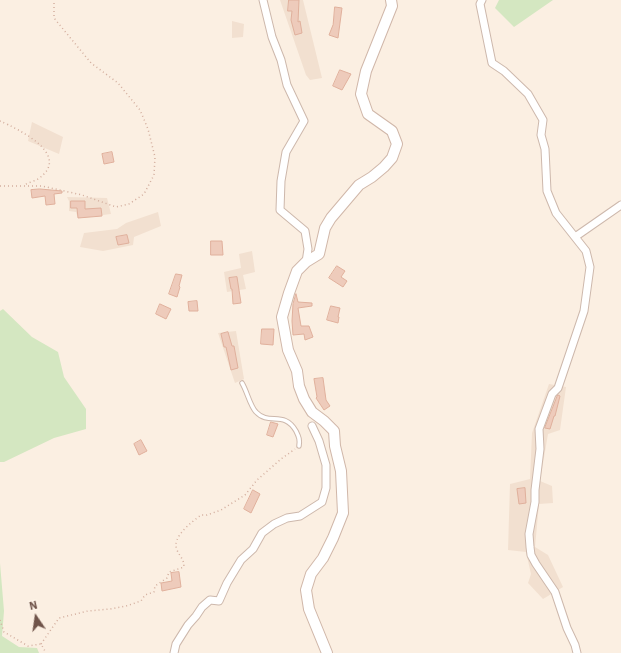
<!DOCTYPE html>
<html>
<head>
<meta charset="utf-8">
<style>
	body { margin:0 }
	#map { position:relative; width:621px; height:653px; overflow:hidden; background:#fbefe2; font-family:"IBM Plex Sans",sans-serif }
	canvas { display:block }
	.north { position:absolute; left:16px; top:597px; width:40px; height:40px; -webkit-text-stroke:3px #fef3e7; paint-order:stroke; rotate:347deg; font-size:11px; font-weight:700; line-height:16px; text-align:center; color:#70544a }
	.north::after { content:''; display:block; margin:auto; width:14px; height:18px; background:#70544a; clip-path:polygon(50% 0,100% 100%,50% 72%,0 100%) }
</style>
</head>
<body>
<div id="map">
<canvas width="621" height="653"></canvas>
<div class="north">N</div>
</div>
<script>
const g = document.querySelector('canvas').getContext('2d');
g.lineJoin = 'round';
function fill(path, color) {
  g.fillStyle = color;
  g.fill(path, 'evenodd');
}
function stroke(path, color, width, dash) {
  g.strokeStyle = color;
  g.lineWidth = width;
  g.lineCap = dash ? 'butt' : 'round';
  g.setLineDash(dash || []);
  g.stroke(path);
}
const residential = new Path2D(`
	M280,0h23l19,78 -12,2 -4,-5z
	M232,21l12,3 -1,13 -11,1z
	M32,122l31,15 -4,17 -31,-13z
	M67,197l40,1 4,16 -33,4 -2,-6 -7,-1v-10z
	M158,212l3,14 -27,11 -1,8 -30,6 -23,-4 4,-14 33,-4 9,-6z
	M252,251l3,21 -12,3 3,14 -19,3 -3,-20 17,-4 -2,-14z
	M236,331l8,48 -9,4 -17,-50z
	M549,384l17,3 -6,43 -12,4 -8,47 12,5 1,17 -14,1 -4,43 13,8 15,32 -20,12 -15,-16 3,-9 -5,-22 -18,-2 2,-66 20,-5 2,-46z`);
const green = new Path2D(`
	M499,0h54l-39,27 -19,-19z
	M3,309l29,28 26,15 6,25 22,32v20l-32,9 -50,24h-4v-151z
	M0,563l4,48 -2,25 17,11 18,1 2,5h-39z`);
const building = new Path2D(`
	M289,0h10l-1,22 2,-1 2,12 -7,2 -4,-15 1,-9h-4z
	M335,7l7,1 -4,30 -9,-3 4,-10z
	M340,70l11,4 -9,16 -9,-4z
	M112,152l2,10 -10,2 -2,-10z
	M40,189l22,2v2l-8,1 1,10 -9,1 -1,-9 -13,2 -1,-8z
	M71,201h14v8l16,-1 1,8 -24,2 -1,-10h-6z
	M127,235l2,8 -11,2 -2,-8z
	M211,241h11l1,14h-12z
	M337,266l8,5 -4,6 6,4 -4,6 -14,-9z
	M176,274l6,1 -3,11 1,1 -3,10 -8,-3z
	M237,277l4,26 -8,1 -1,-15h-1l-2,-11z
	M296,294l2,8 14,1v3l-14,2 3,18h8l4,11 -8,3 -1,-6 -11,1 -1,-14 1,-17z
	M197,301l1,10h-9l-1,-9z
	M160,304l11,5 -5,10 -10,-5z
	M331,306l9,2 -2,9h1l-1,6 -11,-3z
	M262,329h12l-1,16 -12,-1z
	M228,332l4,14h2l4,22 -7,2 -5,-23h-2l-3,-13z
	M323,378l3,22 4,6 -6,4 -8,-12 1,-1 -3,-18z
	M558,395l2,1 -5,20h-1l-4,13 -5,-1z
	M271,422l7,2 -5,13 -6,-2z
	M141,440l6,11 -8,4 -5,-11z
	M525,488l1,15 -7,1 -2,-15z
	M253,490l7,4 -9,19 -7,-4z
	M179,572l2,15 -19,4 -1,-8 11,-2 -1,-8z`);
const path = new Path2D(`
	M0,121c18,8 73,34 38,58 -4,2 -10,4 -14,6
	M0,186h42l40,9 34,12 13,-3 15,-10 10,-19 1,-18 -7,-28 -8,-19 -22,-27 -27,-20 -37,-45v-18
	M0,620l4,12 24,14 13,-2 5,9
	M41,644l18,-26 29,-7 22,-2 16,-3 15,-5 4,-6 9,-3 1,-6 12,-8 2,-6 15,-5c0,-8 -4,-10 -7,-17 -6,-13 15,-28 24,-35h6l14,-5 24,-15 12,-15 24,-21 14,-10`);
const lane = new Path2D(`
	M242,383c5,8 8,23 14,29 13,14 28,-2 40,19 3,6 4,9 3,15`);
const street = new Path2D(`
	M263,0l9,37 9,23 6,25 17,36 -18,31 -5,29 -1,29 25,21 3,18 -2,13
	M482,0l-2,4 12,59 12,8 24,23 15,26 -2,15 4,14 2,42 9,22 30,38 4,16 -6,44 -26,77 -6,6 -13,35 1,20 -5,41v12l-6,32 1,13 1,8 5,9 19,28 12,36 8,17 2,8
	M575,237l46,-32
	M174,653l2,-9 12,-19 8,-9 6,-9 8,-7 9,1 8,-18 14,-23 12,-11 9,-16 12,-9 13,-6 13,-2 22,-14 4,-14v-23l-7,-24 -7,-15`);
const secondary = new Path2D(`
	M327,653l-18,-44 -3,-19 5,-16 12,-16 10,-20 10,-25 -2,-42 -6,-25 -1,-15 -10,-10 -12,-9 -8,-13 -5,-13 -2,-15 -9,-21 -6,-33 7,-24 8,-22 9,-9 13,-8 6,-26 6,-10 28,-33 13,-8 12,-10 8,-9 5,-14 -5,-13 -24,-17 -7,-20 5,-23 26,-65 -1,-6`);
fill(residential, '#f2e0d0');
fill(green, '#d4e7c1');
fill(building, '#eecbbb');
stroke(building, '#e0b09c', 1);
stroke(lane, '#cdb8ac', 5.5);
stroke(street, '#cdb8ac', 9);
stroke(secondary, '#d0b7a9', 12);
stroke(path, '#d3ae9e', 1.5, [1, 3]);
stroke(lane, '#fff', 3.5);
stroke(street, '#fff', 7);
stroke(secondary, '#fff', 10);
</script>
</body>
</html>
